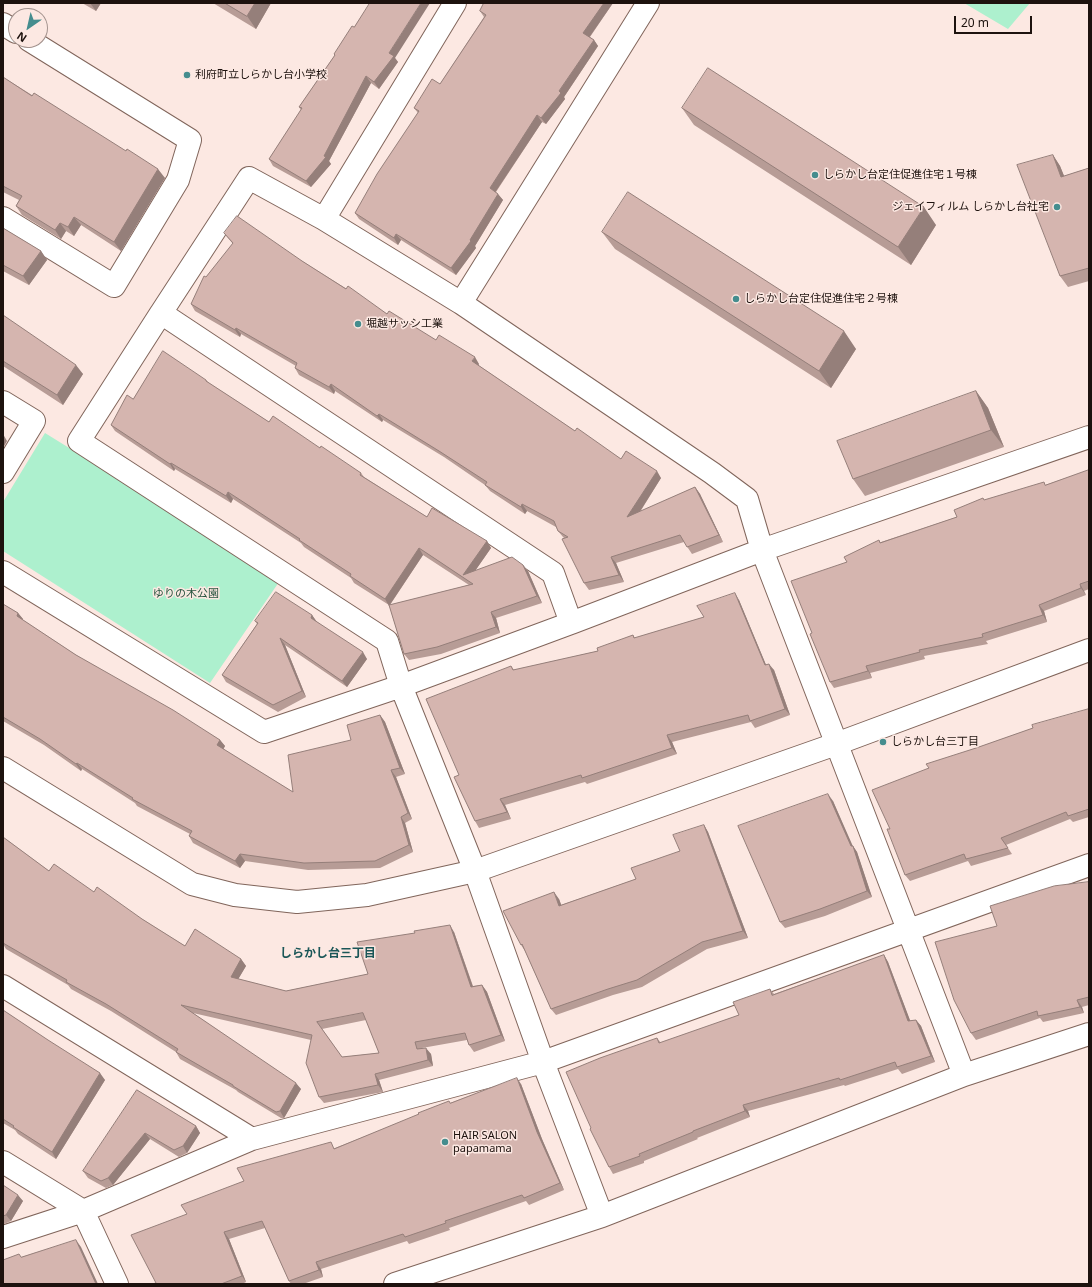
<!DOCTYPE html>
<html>
<head>
<meta charset="utf-8">
<style>
	body { margin:0 }
	#map { position:relative; width:1092px; height:1287px; overflow:hidden; background:#fce8e2; font-family:"Noto Sans",sans-serif }
	canvas { display:block }
	.frame { position:absolute; inset:0; border:4px solid #1d120e; pointer-events:none }
	.north { position:absolute; left:8px; top:8px; width:40px; height:40px; box-sizing:border-box; background:#fce8e2; border:1px solid #a3928d; border-radius:50%; rotate:214deg; font-size:11px; font-weight:700; line-height:16px; text-align:center; color:#1d120e }
	.north::after { content:''; display:block; margin:auto; width:14px; height:18px; background:#458d8e; clip-path:polygon(50% 0,100% 100%,50% 72%,0 100%) }
	.scale { position:absolute; left:954px; top:16px; width:78px; height:18px; box-sizing:border-box; border:2px solid #1d120e; border-top:0; padding-left:5px; font-size:12px; line-height:14px; white-space:nowrap; color:#1d120e; -webkit-text-stroke:3px #fce8e2; paint-order:stroke }
</style>
</head>
<body>
<div id="map">
<canvas width="1092" height="1287"></canvas>
<div class="frame"></div>
<div class="north">N</div>
<div class="scale">20 m</div>
</div>
<script>
const g = document.querySelector('canvas').getContext('2d');
g.lineJoin = 'round';
function fill(path, color) {
  g.fillStyle = color;
  g.fill(path, 'evenodd');
}
function stroke(path, color, width, dash) {
  g.strokeStyle = color;
  g.lineWidth = width;
  g.lineCap = dash ? 'butt' : 'round';
  g.setLineDash(dash || []);
  g.stroke(path);
}
function write(font, color, halo, rows, align = 'center') {
  g.font = font + ' "Noto Sans","Noto Sans JP",sans-serif';
  g.lineWidth = 3;
  g.setLineDash([]);
  g.textBaseline = 'middle';
  g.strokeStyle = halo;
  g.fillStyle = color;
  for (const [text, x, y, turn = 0] of rows) {
    g.save();
    g.translate(x, y);
    g.rotate((+turn || 0) * Math.PI / 180);
    g.textAlign = isNaN(turn) ? turn : align;
    if (halo) g.strokeText(text, 0, 0);
    g.fillText(text, 0, 0);
    g.restore();
  }
}
const green = new Path2D(`
	M964,3h66l-22,26z
	M45,433l236,146 -71,104 -207,-132v-49z`);
const street = new Path2D(`
	M3,24l13,8
	M3,218l111,68 64,-106 12,-40 -161,-100
	M324,219l131,-216
	M461,303l187,-300
	M161,313l-82,128 308,200 14,45 74,185 68,191 59,154
	M3,402l31,19 -31,51
	M3,572l261,160 137,-46 170,-63 -18,-50 -392,-260 88,-135 75,41 137,84 251,170 35,26 15,51 202,525
	M571,623l191,-73 327,-113
	M3,986l249,153
	M3,1162l80,49 34,73
	M3,1237l80,-26 169,-72 291,-77 546,-197
	M395,1284l207,-68 362,-141 125,-41`);
const secondary = new Path2D(`
	M3,768l189,116 43,11 62,7 70,-7 108,-24 361,-127 253,-94`);
const wall = new Path2D(`
	M82,3h19l-5,8z
	M213,3h58l-15,26z
	M484,3h129l-23,34 4,3 4,6 -34,51 1,2 -19,25 -4,-2 -46,70 7,8 -28,46 1,2 -20,27 -55,-35 -3,5 -39,-26 -4,-6 63,-100 -4,-5 26,-24 44,-67 -4,-6z
	M334,54l61,4 3,4 -19,27 -8,-6 -42,78 2,3 -20,23 -38,-21 -4,-7 32,-49 -2,-3 36,-52z
	M3,77l162,101 -44,73 -40,-26 -7,11 -8,-5 -5,8 -39,-24 -6,-9 3,-6 -16,-8z
	M682,108l254,117 -25,40 -217,-140z
	M1053,155l7,11 4,10 25,-8v113l-21,6 -8,-11z
	M3,228l38,23 6,9 -18,25 -26,-14z
	M602,232l254,117 -25,39 -216,-139z
	M224,233l78,28 85,53 92,50 -1,1 97,66 46,28 40,19 -21,34 55,-25 5,7 23,48 -31,12 -8,-12 -68,21 8,19 -35,8 -5,-7 -20,-45 -1,-1 -5,-6 -2,-4 -29,-16 -2,3 -35,-23 -5,-6 -41,-28 -61,-37 -1,2 -47,-31 -1,3 -35,-19 -4,-7 1,-2 -55,-32 -1,3 -45,-26 -4,-7 15,-27 27,-33z
	M3,315l80,59 -20,31 -60,-39z
	M206,380l3,3 60,39 51,26 41,25 3,4 63,40 60,24 4,7 -16,23 48,-6 5,6 14,32 -46,15 4,15 -59,21 -32,6 -5,-6 -15,-49 -35,-22 -3,-5 -47,-31 -3,-4 -68,-44 -2,4 -56,-34 -1,2 -59,-40 -4,-6 22,-26zM423,555l46,30 -79,20z
	M976,391l12,17 16,39 -139,49 -12,-17z
	M1089,470v119l-5,2 2,4 -42,16 3,11 -61,19 2,3 -64,12 1,3 -55,14 2,5 -38,10 -4,-6 -18,-49 35,-71 34,-20 76,-25 28,-17 61,-15z
	M739,600l27,65 8,5 16,45 -35,13 -4,-6 -79,20 5,12 -90,30 -2,-2 -80,23 6,14 -32,9 -4,-7 36,-155 3,4 84,-19 35,-16 2,3 69,-21z
	M3,604l15,9 5,6v1l53,35 144,85 5,6 -2,3 70,43 58,-52 29,-25 5,7 20,52 -9,3 16,42 -7,4 8,29 -33,16 -72,2 -63,-9 -5,7 -47,-25 -4,-7 1,-2 -53,-28 -2,-3 -53,-34 -1,2 -37,-26 -41,-24z
	M312,615l4,6 51,38 -20,28 -62,-42 21,52 -28,15 -52,-30 -4,-7 35,-51 -2,-3z
	M1089,709v108l-16,5 -3,-3 -64,26 6,9 -41,12 -3,-5 -58,20 -5,-6 -15,-46 39,-61 47,-20z
	M833,801l19,45h1l4,6 15,45 -47,19 -40,12 -5,-6z
	M704,825l4,7 40,106 -41,11 -65,38 -29,8 -57,20 -5,-6 -26,-58 -4,-6 38,-46 2,6 75,-26 44,-28z
	M3,837l46,34 45,21 48,27 43,27 56,13 5,7 -8,13 48,12 82,-17 86,-42 19,54 9,-1 5,7 18,49 -31,11 -5,-7 -2,-5 -45,8 9,6 2,12 -54,14 4,12 -59,11 -5,-6 -8,-57 -118,-27 108,76 -17,29h-3l-43,-26 -2,-2 -56,-31 -4,-7 -65,-41 -40,-22 -3,-4 -62,-36 -3,-5zM366,1020l13,33 -37,4 -20,-28z
	M1089,882v123l-7,2 2,6 -41,9 -3,-4 -64,22 -5,-7 26,-107z
	M884,955l4,7 22,59 6,-1 5,6 14,36 -33,12 -4,-5 -53,17 -1,-1 -96,26 2,6 -53,21 1,1 -54,22v2l-31,11 -4,-7 -18,-39 66,-90 4,5 78,-28 31,-26 4,5z
	M3,1010l102,70 -49,79 -38,-25 -3,-4 -12,-7z
	M521,1084l21,55 22,51 -35,15 -3,-4 -77,27 1,2 -41,14 -2,-3 -86,28 2,8 -20,7h-12l-2,-3 -24,-53 -36,11 17,43 -4,2h-90l4,-1 31,-69 148,-66 115,-45z
	M137,1090l59,36 4,7 -13,20 -8,4 -29,-18 -37,46 -7,3 -18,-10 -5,-7z
	M3,1185l20,16 -12,20 -7,3 -1,-1z`);
const shadedWall = new Path2D(`
	M90,3h11l-5,8z
	M255,3h16l-15,26 -9,-13z
	M421,3h9l-35,55 3,4 -19,27 -5,-7 15,-29z
	M604,3h9l-25,36 -5,-6z
	M594,40l4,6 -34,51 1,2 -19,25 -5,-6z
	M366,76l5,7 -42,78 2,3 -20,23 -5,-6 18,-25z
	M537,115l5,7 -48,72 -4,-6z
	M1053,155l7,11 9,22 -8,-11z
	M158,169l7,9 -44,73 -7,-9z
	M498,194l5,6 -28,46 1,2 -20,27 -5,-7 19,-28z
	M924,207l12,18 -25,40 -13,-18z
	M74,217l7,8 -7,11 -6,-9z
	M60,223l6,8 -5,8 -6,-9z
	M396,234l5,6 -3,5 -4,-7z
	M41,251l6,9 -18,25 -6,-9z
	M236,328l5,6 -1,3 -5,-7z
	M844,331l12,18 -25,39 -12,-17z
	M475,357l4,7 -2,4 -5,-7z
	M76,365l7,9 -20,31 -6,-10z
	M331,384l4,7 -1,3 -5,-7z
	M976,391l12,17 16,39 -13,-17z
	M379,414l4,6 -1,2 -5,-6z
	M3,434l4,7 -4,7z
	M171,463l4,6 -1,2 -4,-7z
	M657,471l4,7 -29,46 -5,-7z
	M695,487l5,7 23,48 -4,-7z
	M228,492l5,7 -2,4 -5,-7z
	M522,504l5,7 -2,3 -4,-7z
	M487,541l4,7 -23,33 -5,-6z
	M419,548l4,7 -34,51 -4,-7z
	M611,557l5,6 8,19 -5,-7z
	M523,565l5,6 14,32 -5,-7z
	M1080,584l4,7 2,4 -5,-7z
	M735,593l4,7 30,72 -4,-7z
	M1039,605l5,6 3,11 -4,-7z
	M491,612l5,6 4,15 -4,-6z
	M18,613l5,6 -2,4 -4,-7z
	M312,615l5,7 -6,-4z
	M280,638l5,7 21,52 -4,-6z
	M363,652l4,7 -20,28 -5,-6z
	M769,664l5,6 16,45 -5,-6z
	M866,666l4,7 2,5 -4,-7z
	M380,715l5,7 20,52 -5,-6z
	M667,735l5,7 5,12 -5,-6z
	M220,740l5,6 -3,6 -5,-7z
	M77,763l5,6 -1,2 -5,-7z
	M391,770l5,7 16,42 -4,-6z
	M828,794l5,7 22,50 -2,-5 4,6 15,45 -5,-6 -16,-45z
	M500,799l5,6 6,14 -4,-7z
	M401,817l4,6 8,29 -4,-7z
	M704,825l4,7 40,106 -5,-7z
	M240,854l5,7 -5,7 -5,-7z
	M554,892l5,7 5,13 -5,-6z
	M450,925l4,7 21,61 -4,-6z
	M884,955l4,7 25,66 -5,-7z
	M241,959l5,7 -10,17 -5,-6z
	M482,985l5,7 18,49 -4,-6z
	M1077,1000l5,7 2,6 -4,-6z
	M916,1020l5,6 14,36 -4,-6z
	M426,1048l5,6 2,12 -5,-6z
	M100,1073l5,7 -49,79 -4,-7z
	M375,1074l4,6 4,12 -5,-7z
	M517,1078l4,6 21,55 22,51 -4,-7 -23,-51z
	M296,1083l5,6 -17,29 -4,-7z
	M743,1105l5,6 2,6 -5,-6z
	M196,1126l4,7 -13,20 -4,-7z
	M145,1133l5,6 -37,46 -5,-7z
	M18,1195l5,6 -12,20 -5,-6z
	M224,1232l5,7 17,43 -4,-6z
	M76,1240l5,7 17,37h-2z
	M316,1262l5,7 2,8 -4,-7z`);
const building = new Path2D(`
	M225,3h30l-8,13z
	M370,3h51l-32,50 5,3 -20,26 -8,-6 -42,80 2,1 -20,24 -37,-22 33,-51 -3,-1 36,-52 -1,-1 18,-28 2,1z
	M484,3h120l-21,30 11,7 -35,51 2,2 -20,25 -4,-3 -47,73 8,6 -28,46 1,1 -20,27 -55,-34 -2,4 -39,-25 22,-39 42,-63 -5,-3 18,-29 8,5 46,-69 -6,-4z
	M708,68l216,139 -26,40 -216,-139z
	M3,77l29,19 2,-3 92,58 1,-2 31,20 -44,73 -40,-25 -6,10 -8,-4 -5,7 -39,-24 6,-10 -19,-10z
	M1053,155l8,22 28,-9v100l-29,8 -43,-111z
	M628,192l216,139 -25,40 -217,-139z
	M237,216l65,45 44,28 2,-3 39,28 2,-3 47,29 3,-5 36,22 -3,4 103,70 2,-3 44,31 5,-8 31,20 -30,46 68,-30 24,48 -32,12 -7,-12 -69,22 8,18 -35,8 -22,-44 6,-2 -10,-6 -4,-10 -32,-17 -1,3 -36,-22 2,-3 -48,-31 -60,-37 -2,2 -46,-32 -2,3 -34,-19 2,-5 -61,-35 -1,2 -44,-26 13,-28 2,1 27,-34 -9,-10z
	M3,228l38,23 -18,25 -20,-11z
	M3,315l73,50 -19,30 -54,-34z
	M163,351l43,29v1l63,41 4,-6 47,32 1,-2 40,27 -1,2 67,42 5,-9 55,33 -24,34 49,-18 11,8 14,31 -46,16 5,15 -59,20 -33,7 -15,-49 84,-21 -54,-36 -34,51 -35,-23 1,-2 -52,-34 1,-1 -72,-47 -2,4 -55,-33 -1,1 -59,-39 16,-30 6,4z
	M976,391l15,39 -138,49 -16,-38z
	M1089,470v111l-9,3 1,4 -42,17 4,10 -61,19 1,3 -64,13 1,2 -54,14 2,5 -38,11 -20,-48 2,-1 -21,-52 56,-19 -3,-5 35,-17 1,3 77,-26 -3,-7 29,-12 1,2 60,-18 1,3z
	M276,592l36,23 -1,3 52,34 -21,29 -62,-43 22,53 -29,14 -51,-30 36,-52 -3,-2z
	M735,593l30,72 4,-1 16,45 -35,12 -2,-6 -81,20 5,13 -90,30 -1,-3 -81,24 7,13 -32,9 -21,-44 5,-2 -33,-76 85,-33 2,4 85,-19 -1,-3 36,-13 1,3 70,-21 -7,-11z
	M3,604l15,9 -1,3 59,39 97,55 47,30 -3,5 76,47 -5,-37 63,-15 -4,-15 33,-10 20,53 -9,2 17,43 -7,4 8,28 -34,16 -71,2 -64,-9 -5,7 -46,-25 3,-5 -60,-32 1,-1 -56,-35 -1,1 -36,-25 -37,-22z
	M1089,709v100l-21,7 -2,-4 -65,26 7,10 -42,11 -2,-5 -59,21 -18,-46h3l-18,-39 57,-22 -3,-4 50,-16 57,-20 -1,-3z
	M828,794l23,52h2l14,45 -47,18 -40,13 -42,-96z
	M704,825l39,106 -41,11 -65,38 -29,9 -57,20 -29,-65 -1,1 -18,-34 51,-19 5,14 77,-27 -5,-11 49,-17 -7,-16z
	M3,837l46,34 5,-7 40,28 3,-5 45,32 43,27 10,-17 46,30 -10,18 55,14 82,-17 -11,-32 58,-9 -1,-2 36,-6 21,62 11,-2 19,50 -32,10 -4,-12 -50,9 2,7 9,-1 2,12 -53,14 3,11 -59,12 -13,-34 6,-28 -131,-30 115,78 -16,28 -4,1 -43,-26v-1l-57,-33 2,-3 -72,-45 -40,-22 1,-2 -64,-37zM363,1013l16,40 -37,4 -25,-35z
	M1089,882v115l-12,3 3,7 -42,9 -1,-5 -66,22 -17,-33 -19,-58 62,-16 -7,-20 64,-20z
	M884,955l24,66 8,-1 15,36 -34,11 -2,-5 -55,18 -1,-2 -96,27 2,6 -52,20v1l-54,22 1,2 -31,11 -19,-38 1,-1 -25,-56 34,-14 57,-20 2,5 80,-28 -6,-13 37,-13 2,6z
	M3,1010l45,30 52,33 -48,79 -39,-25 1,-1 -11,-7z
	M517,1078l20,54 23,51 -36,15 -2,-3 -77,26 1,2 -41,14 -2,-3 -87,28 3,8 -30,11 -27,-60 -38,11 18,44 -21,8h-69l4,-1 -25,-48 56,-21 -6,-9 63,-24 -7,-13 94,-26 3,7 85,-35 -1,-1 31,-12 1,2z
	M137,1090l59,36 -13,20 -9,4 -29,-17 -37,45 -7,3 -18,-10z
	M3,1185l15,10 -12,20 -3,1z
	M76,1240l20,44h-93v-24l16,-6 2,3z`);
const markers = [
	[187,75,4,"#458d8e"],
	[815,175,4,"#458d8e"],
	[1057,207,4,"#458d8e"],
	[736,299,4,"#458d8e"],
	[358,324,4,"#458d8e"],
	[883,742,4,"#458d8e"],
	[445,1142,4,"#458d8e"]
];
const poiNames = [
	["利府町立しらかし台小学校",195,75],
	["しらかし台定住促進住宅１号棟",823,175],
	["ジェイフィルム しらかし台社宅",1049,207,"right"],
	["しらかし台定住促進住宅２号棟",744,299],
	["堀越サッシ工業",366,324],
	["しらかし台三丁目",891,742],
	["HAIR SALON",453,1136],
	["papamama",453,1149]
];
const parkNames = [
	["ゆりの木公園",186,594]
];
const neighbourhoodNames = [
	["しらかし台三丁目",328,954]
];
fill(green, '#adf0ce');
stroke(street, '#80655b', 24);
stroke(secondary, '#80655b', 24);
stroke(street, '#fff', 22);
stroke(secondary, '#fff', 22);
fill(wall, '#b79c96');
fill(shadedWall, '#957f7a');
fill(building, '#d5b5af');
stroke(building, '#957f7a', 1);
for (const [x, y, r, color] of markers) {
  const dot = new Path2D();
  dot.arc(x, y, r, 0, 2 * Math.PI);
  g.fillStyle = color;
  g.fill(dot);
  stroke(dot, '#fce8e2', 1.5);
}
write('11px', '#1d120e', '#fce8e2', poiNames, 'left');
write('11px', '#27543f', '#fce8e2', parkNames);
write('bold 12px', '#1a5657', '#fce8e2', neighbourhoodNames);
</script>
</body>
</html>
